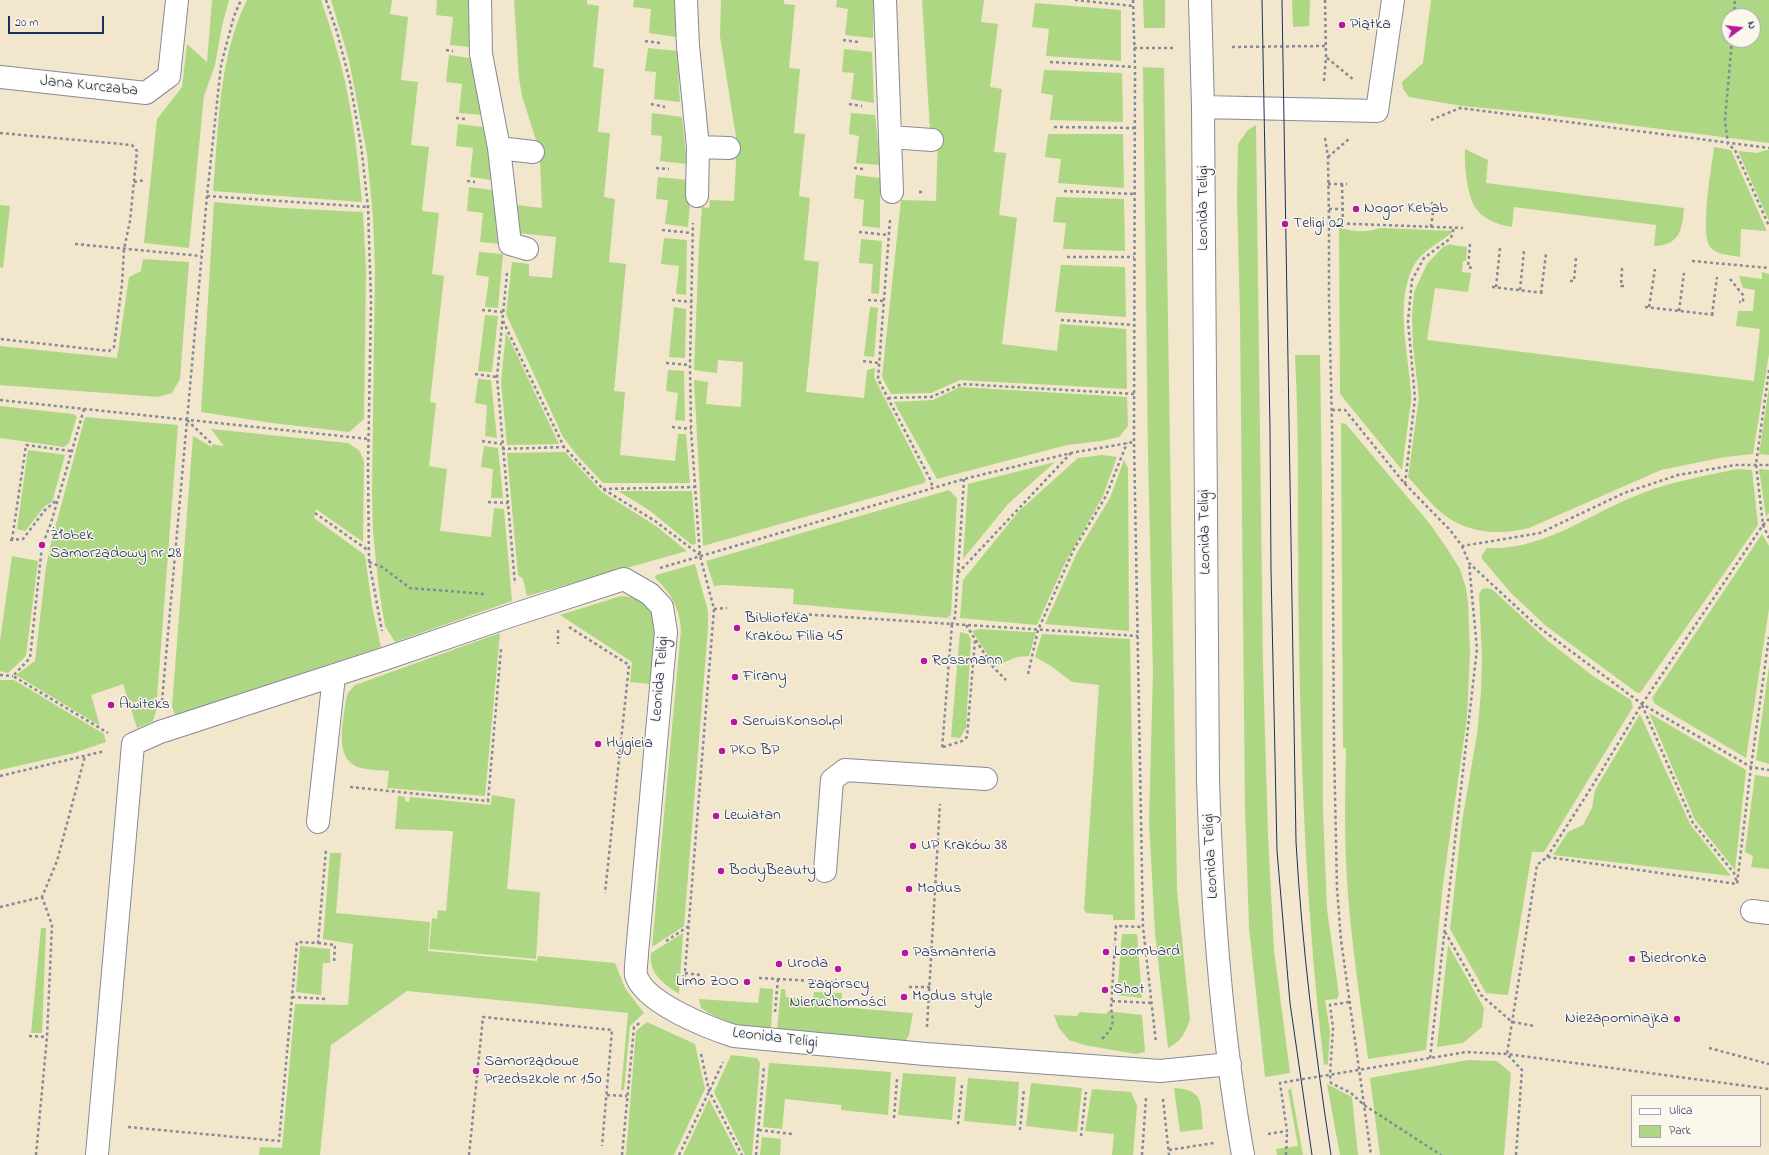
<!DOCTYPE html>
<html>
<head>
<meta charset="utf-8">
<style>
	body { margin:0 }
	#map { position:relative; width:1769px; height:1155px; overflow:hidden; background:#f2e6cd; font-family:"Indie Flower",sans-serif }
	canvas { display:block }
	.legend { position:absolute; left:1631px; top:1095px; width:130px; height:52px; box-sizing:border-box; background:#fbf7ec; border:1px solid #a1a7b3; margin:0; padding:5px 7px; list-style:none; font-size:12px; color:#1b2f5e }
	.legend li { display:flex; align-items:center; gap:8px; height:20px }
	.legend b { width:20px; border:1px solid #a1a7b3 }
	.north { position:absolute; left:1721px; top:8px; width:40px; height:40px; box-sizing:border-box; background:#fbf7ec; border:1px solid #a1a7b3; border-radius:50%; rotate:75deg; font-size:11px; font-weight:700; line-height:16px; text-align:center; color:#1b2f5e }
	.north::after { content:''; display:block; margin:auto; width:14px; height:18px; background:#b5179e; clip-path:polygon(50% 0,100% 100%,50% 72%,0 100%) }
	.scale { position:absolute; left:8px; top:16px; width:96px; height:18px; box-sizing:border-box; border:2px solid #1b2f5e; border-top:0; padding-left:5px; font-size:12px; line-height:14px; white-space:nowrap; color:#1b2f5e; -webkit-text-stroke:3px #fbf7ec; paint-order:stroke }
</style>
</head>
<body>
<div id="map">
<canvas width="1769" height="1155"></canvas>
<ul class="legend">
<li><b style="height:5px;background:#fff"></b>Ulica</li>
<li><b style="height:11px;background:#add782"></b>Park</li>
</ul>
<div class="north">N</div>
<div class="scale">20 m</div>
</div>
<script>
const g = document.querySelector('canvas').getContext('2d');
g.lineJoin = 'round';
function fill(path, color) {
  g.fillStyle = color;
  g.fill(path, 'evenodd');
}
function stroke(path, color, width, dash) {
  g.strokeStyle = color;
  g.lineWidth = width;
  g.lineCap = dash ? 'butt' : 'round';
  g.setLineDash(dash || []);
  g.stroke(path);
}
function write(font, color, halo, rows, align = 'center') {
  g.font = font + ' "Indie Flower",sans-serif';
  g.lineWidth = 3;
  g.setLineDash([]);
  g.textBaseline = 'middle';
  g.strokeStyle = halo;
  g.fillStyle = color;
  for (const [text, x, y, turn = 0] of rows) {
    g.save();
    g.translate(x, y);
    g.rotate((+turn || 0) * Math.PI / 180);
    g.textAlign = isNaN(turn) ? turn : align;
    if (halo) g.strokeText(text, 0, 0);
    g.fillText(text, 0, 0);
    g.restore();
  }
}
const green = new Path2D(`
	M212,0h17l-7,26 -7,39 -11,31 -15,152 -45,-5 13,-124 25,-32 5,-43 20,18z
	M247,0h74c5,15 10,29 14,44 16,51 22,105 27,158l-149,-11c6,-64 5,-133 34,-191z
	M331,0h61l-2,14 18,3 -7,63 17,2 -7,63 18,2 -7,64 17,2 -7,61 12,2 -14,126 6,1 -7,63 18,3 -7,62 51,6 3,-29 10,1 8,92 -117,41 -10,-16 -6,-37 -6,-56 -1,-41 3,-223 -2,-51 -6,-64 -18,-94z
	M437,0h31l2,47 -20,-2 3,-28 -17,-2z
	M514,0h73v4l12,2 -6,61 11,2 -6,63 12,1 -6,64 11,2 -6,63 17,2 -12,127 11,1 -5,63 55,6 3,-27h8l4,49h-87l-27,-29 -13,-17 -57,-123 6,-52 17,2v12l23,2 4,-41 -38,-4 -1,-28 25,3 -2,-47 -4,-21 -14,-44 -3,-18z
	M634,0h41l1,37 -27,-4 2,-24 -18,-2z
	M721,0h63v4l11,1 -6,63 11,1 -6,64 11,1 -6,62 11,2 -6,62 15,2 -13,130 58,6 3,-28 8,-2 -1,9 52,103 -2,3 -221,63 -9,-166 14,2 -2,22 35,3 2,-45 -25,-2 -1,13 -23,-3 5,-124 3,-39 7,1 1,-8 24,1 2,-40v-24l-16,-101z
	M837,0h37l-1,38 -28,-3 3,-26 -12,-2z
	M922,0h62l-3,22 17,2 -8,63 12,2 -8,63 12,1 -7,62 18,3 -15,126 55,7 3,-27 66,5 1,60 -167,-9 -29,13 -40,1 -9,-17 19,-177 35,1 2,-69 -8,-2z
	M1143,0h22v28h-21z
	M1292,0h18l-1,26 -16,1z
	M1431,0h338v143l-233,-30 -73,-7 -54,-9 -6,-8 -1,-7 21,-19zM1729,16h24v24h-24z
	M1035,3l86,7v51l-75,-5 3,-27 -17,-2z
	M648,48l29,3 3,51 -26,-3 2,-27 -11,-1z
	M844,49l28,3 2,51 -23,-4 3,-26 -12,-1z
	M449,55l21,3 12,57 -23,-2 3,-29 -16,-2z
	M1143,67l21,1 13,822 13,129c-5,14 -8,22 -22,29l-13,-115 -6,-112 4,-148 -5,-218z
	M1044,70l78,3 1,49 -73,-2 3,-25 -12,-2z
	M652,113l30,4 5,47 -27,-3 2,-25 -11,-1z
	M851,113l24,2 5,50 -24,-2 3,-27 -10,-2z
	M458,124l25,3 10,53 -23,-3 3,-29 -17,-2z
	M1256,125l7,542 5,169 6,114 16,123 -25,4 -16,-150 -4,-118 -5,-494 -3,-117 1,-54 10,-14z
	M1048,134h75l1,54 -66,-5 3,-24 -16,-2z
	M1714,147l17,3 35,79v2l-25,-2 -1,28c-9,-2 -23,-2 -29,-9 -12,-13 1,-82 3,-101z
	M1465,149l23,11 -2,23 198,25c-2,22 -4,37 -30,38l2,-21 -142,-18 -2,20c-14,-2 -30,-8 -37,-20 -8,-13 -11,-43 -10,-58z
	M1766,150h3v71l-31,-70 19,2z
	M856,175l24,3v50l-18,-2 2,-26 -10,-2z
	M658,177l30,3 2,21 -2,26 -23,-3 3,-24 -12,-1z
	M469,187l24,3 8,54 -21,-2 3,-29 -16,-2z
	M1056,197l68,2 1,52 -62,-2 3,-26 -13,-1z
	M214,202l69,6 80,4 3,59 -2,148 -15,13 -77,-9 -71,-11z
	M0,205l10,1 -7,62 -3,-1z
	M1339,227c14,5 27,6 41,1l74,3c-15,13 -33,19 -42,38 -17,37 -3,87 -1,125 1,7 -1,14 -2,21 -2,18 -5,37 -7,55l-62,-76z
	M664,238l23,2 -1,55 -10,-1 3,-28 -18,-2z
	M861,239l21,2 -3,53 -8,-1 2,-29 -14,-1z
	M1451,244l1,1 15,2 -1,14h-3l-1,11 9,1 -3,19 -33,-4 -8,52 327,41 6,-52 -24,-3 2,-15h15l2,-21 -12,-2 -4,-12 23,3v-7l7,2v80l-16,100 -28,3 -64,13 -132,58c-35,9 -70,4 -96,-23 -9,-9 -16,-19 -25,-28l11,-79 -6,-52 -1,-31 2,-23 13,-28 16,-17z
	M479,252l24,2 -5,54 -13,-1 4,-30 -13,-2z
	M143,259l46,3 -9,117 -8,14 -14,4 -158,-12v-39l117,12 12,-81 12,-6z
	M1061,265l64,2 1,50 -71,-5z
	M674,307l12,2 -1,49 -16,-1z
	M870,307l8,1 -4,49 -10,-1z
	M485,315l13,1 -6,56 -14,-1z
	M506,332l53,112 -52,1 -6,-63z
	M1295,355h25l2,135 1,322 4,97 12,86 -2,4 -12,1 5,31 -2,33 -4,1c-17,-142 -23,-285 -25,-428 -2,-94 1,-188 -4,-282z
	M668,370l16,1 1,50 -10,-1 3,-27 -12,-2z
	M478,379l13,1 6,58 -12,-2 2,-31 -12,-2z
	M960,387l167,10 1,29 -9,11 -18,4 -34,4 -130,34 -43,-77 39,-2z
	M1769,387v68l-10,-1z
	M0,406l73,8 4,2 -8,27 -5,4 -64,-9z
	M85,417l93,8 -22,286 -3,10 -16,7 -14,-44 -32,11 9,31 -84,-51 19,-14 11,-94 5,-24z
	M1341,423l5,1 84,100 16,23 14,22 6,19 2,15 2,49 -3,66 -24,166 -17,166 -58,9c-7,-55 -16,-110 -20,-165 -4,-48 -3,-97 -2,-145l-3,-2z
	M211,429l137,14 11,7 5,11 -1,81 -47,-33 -2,9 51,37 7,51 9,41 -206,68 -3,-8 21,-271 19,11v-3l12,2z
	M484,446l14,2 5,50h-12l2,-29 -12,-2z
	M28,450l37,5 -13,47 -7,4 -20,25 -8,-2z
	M565,452l37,40 54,34 31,25 -160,45 -4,-17 -5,-4 -11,-122z
	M1102,455l15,2 -14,39 -39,69 -27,60 -77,-7 3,-38 56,-69 59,-53z
	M1124,460l4,8 1,163 -84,-7 32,-71 33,-55z
	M1055,462l-47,42 -45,55 5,-75z
	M1737,469l15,1 6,55 -118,168 -4,-1 -90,-66 -35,-33 -29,-34v-4l5,-7c58,3 104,-36 156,-55 29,-12 63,-17 94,-24z
	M1759,469l10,1v43l-3,4z
	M949,490l8,8 -6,117 -4,3 -154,-14 1,-15 -69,-4 -11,1 -8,-25z
	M618,491h74l4,53 -4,1 -43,-35z
	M1762,534l7,12v63l-23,149 -91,-54 -3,-6z
	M12,556l26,5 -12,95 -18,17 -8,-2v-30z
	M695,564l13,47v17l-24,298 -32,21 29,-318c-2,-22 -10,-36 -26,-51l1,-3z
	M1487,588l6,2 55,51 45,35 38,24 2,7 -89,145h-12l-24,143 -22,-2 -36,-64 12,-107 15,-88 4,-42 1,-36 -3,-62 3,-5z
	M621,596c18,1 32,9 35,28l-5,60 -21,-2 2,-20 -72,-47z
	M979,629l50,3h7l-7,24 -12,1 -22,9 -23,-35z
	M960,632l8,2 3,5 -5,89 -6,10 -9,-1z
	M500,633l-15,163 -98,-8 2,-17c-9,-1 -19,-1 -28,-3 -29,-8 -17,-48 -15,-69l2,-6 7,-8z
	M1042,634l88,5 5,281h-22v-5l-26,-2 -3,-3 15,-225 -27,-3 -21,-16 -16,-9z
	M1769,666v98l-13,-4z
	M0,680h14l90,54 2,8 -32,11 -74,17z
	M1649,713l97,57 -11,100 -40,-50z
	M1640,714l50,110 41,52 -178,-21 15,-23 15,-7 9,-17 3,-18z
	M1755,775l14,2v92l-18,-2 2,-11 -8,-4z
	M492,795l23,4 -8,90 33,3 -4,67 -107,-10 3,-31 5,1 1,-9 8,1 7,-80 -58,-2 3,-33 7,1v4l4,1 1,-5 81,8z
	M330,853h11l-5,60 94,9 -2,29 109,10 1,-5 77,7 10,25 19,25 -14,13 -6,64h-3l7,-77 -221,-22 -76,54 -11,110h-61l1,-8 22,1 13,-144 53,1 5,-61 -30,-5z
	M41,928h5l-4,105h-11z
	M683,933l-4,61c-15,-10 -31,-21 -28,-41z
	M1122,934h15l5,64 -25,-3z
	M1448,945l36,63 -2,19 -19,16 -26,4z
	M300,946l30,3v14h-7l-2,32 -25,-3z
	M760,988l13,1 -2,40c-25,-2 -49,-6 -70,-21l-2,-9 59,4z
	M781,989h4l1,8 27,2 1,-7 28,1 -1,14 72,6 -4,22 -4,7 -128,-12z
	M1107,1011l35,4 3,37 -9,2 -52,-9 -15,-5 -10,-12 -5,-13 23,1 3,-4 27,2z
	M647,1022l48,22 10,45 -31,66h-48l10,-124z
	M731,1055l26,3 3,5 -8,92h-7l-31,-63z
	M1468,1060l29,1 14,12 -7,82h-124l-10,-77z
	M769,1063l122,9 -3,43 -47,-5v-5l-56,-6 -3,30 -19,-2z
	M903,1073l53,4 -4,43 -54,-5z
	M968,1078l51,4 -3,44 -52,-5z
	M1031,1083l51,5 -5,44 -51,-6z
	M1327,1084l25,13 6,58h-18z
	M1174,1088c31,2 26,15 29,41l-23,3z
	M1291,1088l12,67h-26l-1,-6 22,-3 -10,-56z
	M1092,1089l39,3 6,14 -4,49h-21l2,-21 -29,-3z
	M709,1099l29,56h-55z
	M762,1137l19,2 -1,16h-20z`);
const path = new Path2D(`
	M326,0l11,32 13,50 11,63 7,62 3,94 -3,167 1,93 13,70
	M1075,0l58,6
	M1133,0l2,67 -1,375 9,485 13,116
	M1734,16l1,-16
	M843,40l15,2
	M1732,40l-7,80 3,24 7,6 34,76
	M645,41l15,2
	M1232,47l94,-1
	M1134,48h39
	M446,50l7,1
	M1327,58l27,22
	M1050,62l85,5
	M1324,81l2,-24 -1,-57
	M651,104l14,3
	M849,104l13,2
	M456,118l9,1
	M1431,120l29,-12 309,40
	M1054,127l80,1
	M0,133l132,12 5,6 -7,70 -6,28 -2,35 -8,63 -5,4 -109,-12
	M1325,138l3,19 1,66v76l3,125 2,323 3,141 4,52 30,215
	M1328,157l21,-18
	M656,168l13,1
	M854,168l9,1
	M467,181l8,1
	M134,182l11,-2
	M1328,184h19
	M1342,184l1,39
	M1064,191l70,3
	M919,192h6
	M207,196l161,11
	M1329,209h16
	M890,220l-12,159 52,100 3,9
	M1329,223l134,5
	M1431,227l3,-23 -3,-1
	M662,230l30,3
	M859,232l29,3
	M75,244l126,12
	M1470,244l-2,23 4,1
	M1067,257h67
	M1692,261l77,7
	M1622,268l-1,18h5
	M507,273l-10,104 18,207
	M1730,279l13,16v7h-4
	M1570,281h4l2,-23
	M1492,287l52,6
	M1496,287l4,-39
	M1520,290l4,-39
	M1541,293l5,-39
	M672,300l19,2
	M868,300l16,1
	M1645,307l70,8
	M1649,307l6,-38
	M482,310l21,2
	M1679,311l5,-38
	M1712,315l5,-38
	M1061,320l73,5
	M503,321l61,126 39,42 52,32 45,34
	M863,361l15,2
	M666,363l24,2
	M1769,370l-13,94 7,61 6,13
	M475,374l22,3
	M888,398l43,-1 31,-13 173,10
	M0,400l369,39
	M84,409l-33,114 -9,23 -12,112 -17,18 95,57
	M1332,410h13l60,74 45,46 12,16 78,-13 84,-40 54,-18 57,-10h34
	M187,420l25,24
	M672,427l19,2
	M482,441l20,3
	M502,449l62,-2
	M964,479l-9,138 -3,7 186,12
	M1405,484l10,-86 -7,-77 4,-41 12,-22 27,-20 3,-11
	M603,489l92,-2
	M488,502l20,1
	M315,513l54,38
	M10,540l13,-1 22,-29 12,-10
	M12,540l14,-95 45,6
	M1462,546l7,17 68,63 105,78 109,63 18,3
	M369,562l13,5 28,21 74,6
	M660,568l304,-89 107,-26 63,-11
	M958,573l113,-120
	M714,609l13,-1
	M785,613l167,11 -10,125
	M966,625l27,42 13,13
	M569,627l60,38 -24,228
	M558,630v14
	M1028,674l10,-44 36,-81 32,-53 21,-53
	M0,675l13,1
	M162,701l45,-505 14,-131 13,-49 7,-16
	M1642,705l51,118 41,50 3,10
	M943,747l19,-6 5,-4 8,-97
	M0,776l105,-25
	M350,787l138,14 13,-152
	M1547,857l44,-69 51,-84 121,-179 6,-6
	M0,907l42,-10 15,-36 28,-105
	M1445,932l36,63 31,27 23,4
	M666,941l23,-15
	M318,943l17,2 -1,18
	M685,973l15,2
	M759,978l110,6
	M684,983l30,-374 -14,-53 -9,-127 -1,-64 3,-142
	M909,987h21
	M292,997l35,2
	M1112,1001l40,2
	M1349,1002l-19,3 3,23 -3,47 1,8 20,10 13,12 77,50
	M775,1012l3,-34
	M927,1027l13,-223
	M29,1036l18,1
	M1102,1039c10,-10 13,-15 9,-30l5,-83 27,1
	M1709,1048l60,16
	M701,1054l8,37 33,64
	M1430,1058l47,-409 -8,-86
	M607,1095l20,1
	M1163,1099l6,56
	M894,1118l3,-39
	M958,1124l4,-39
	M128,1127l151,14 18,-199 21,1 8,-94
	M759,1130l33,4
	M1020,1130l4,-41
	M1268,1134l19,-3 -7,-48 186,-31 41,2 262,35
	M1081,1136l5,-44
	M1169,1150l45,-7
	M36,1155l11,-118 5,-112 -10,-28
	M469,1155l14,-138 129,13 -10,116
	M622,1155l12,-128 7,-5
	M679,1155l44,-93
	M756,1155l8,-89
	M1142,1155l4,-57
	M1286,1155l1,-24
	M1516,1155l6,-85 -15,-16 30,-189 10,-8 190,27 14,-117 18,-130`);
const minor = new Path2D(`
	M480,0l1,54 18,94 11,96 17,5
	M686,0l2,46 10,101 -1,49
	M885,0l7,192
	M1200,0l3,107 5,673c4,126 13,251 35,375
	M0,77l146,16 23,-17 8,-76
	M1203,107l174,4 16,-111
	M890,137l42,3
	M698,147l31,1
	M499,148l34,4
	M318,822l16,-146
	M825,871l7,-91 13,-10 141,9
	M1752,911l17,2
	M97,1155l36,-411 27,-12 227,-74 129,-44 108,-35 26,15 12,13 4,25 -29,321c0,6 -2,16 -1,22 8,28 73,53 98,61l191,18 235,17 70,-7`);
const tram = new Path2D(`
	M1262,0l8,428 1,142 6,281 13,152 22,152
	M1282,0l14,842c6,105 19,209 35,313`);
const markers = [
	[1342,25,4,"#b5179e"],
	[1356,209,4,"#b5179e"],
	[1285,224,4,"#b5179e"],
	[42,545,4,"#b5179e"],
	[737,628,4,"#b5179e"],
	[924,661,4,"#b5179e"],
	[735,677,4,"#b5179e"],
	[111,705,4,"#b5179e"],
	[734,722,4,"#b5179e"],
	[598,744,4,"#b5179e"],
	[722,751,4,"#b5179e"],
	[716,816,4,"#b5179e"],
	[913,846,4,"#b5179e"],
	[721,871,4,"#b5179e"],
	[909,889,4,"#b5179e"],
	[1106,952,4,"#b5179e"],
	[905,953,4,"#b5179e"],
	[1632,959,4,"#b5179e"],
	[779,964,4,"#b5179e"],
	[838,969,4,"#b5179e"],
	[747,982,4,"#b5179e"],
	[1105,990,4,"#b5179e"],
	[904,997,4,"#b5179e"],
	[1677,1019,4,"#b5179e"],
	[476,1071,4,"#b5179e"]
];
const poiNames = [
	["Piątka",1350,25],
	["Nogor Kebab",1364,209],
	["Teligi 02",1293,224],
	["Żłobek",50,536],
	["Samorządowy nr 28",50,554],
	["Biblioteka",745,619],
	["Kraków Filia 45",745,637],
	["Rossmann",932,661],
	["Firany",743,677],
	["Awiteks",119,705],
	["SerwisKonsol.pl",742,722],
	["Hygieia",606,744],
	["PKO BP",730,751],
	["Lewiatan",724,816],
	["UP Kraków 38",921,846],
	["BodyBeauty",729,871],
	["Modus",917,889],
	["Loombard",1114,952],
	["Pasmanteria",913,953],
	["Biedronka",1640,959],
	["Uroda",787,964],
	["Limo ZOO",739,982,"right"],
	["Zagórscy",838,985,"center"],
	["Nieruchomości",838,1003,"center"],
	["Shot",1113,990],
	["Modus style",912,997],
	["Niezapominajka",1669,1019,"right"],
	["Samorządowe",484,1062],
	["Przedszkole nr 150",484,1080]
];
const streetNames = [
	["Jana Kurczaba",89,87,6],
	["Leonida Teligi",1204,208,-90],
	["Leonida Teligi",1206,532,-91],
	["Leonida Teligi",661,679,-85],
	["Leonida Teligi",1212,856,-93],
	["Leonida Teligi",775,1039,7]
];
fill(green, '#add782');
stroke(minor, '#868a96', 24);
stroke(path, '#868a96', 2.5, [3, 3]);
stroke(minor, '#fff', 22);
stroke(tram, '#1b2f5e', 1);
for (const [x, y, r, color] of markers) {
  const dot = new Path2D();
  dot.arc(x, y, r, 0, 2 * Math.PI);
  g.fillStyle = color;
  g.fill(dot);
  stroke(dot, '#fbf7ec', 1.5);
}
write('16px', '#1b2f5e', '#fbf7ec', poiNames, 'left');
write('16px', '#1b2f5e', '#fbf7ec', streetNames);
</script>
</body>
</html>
